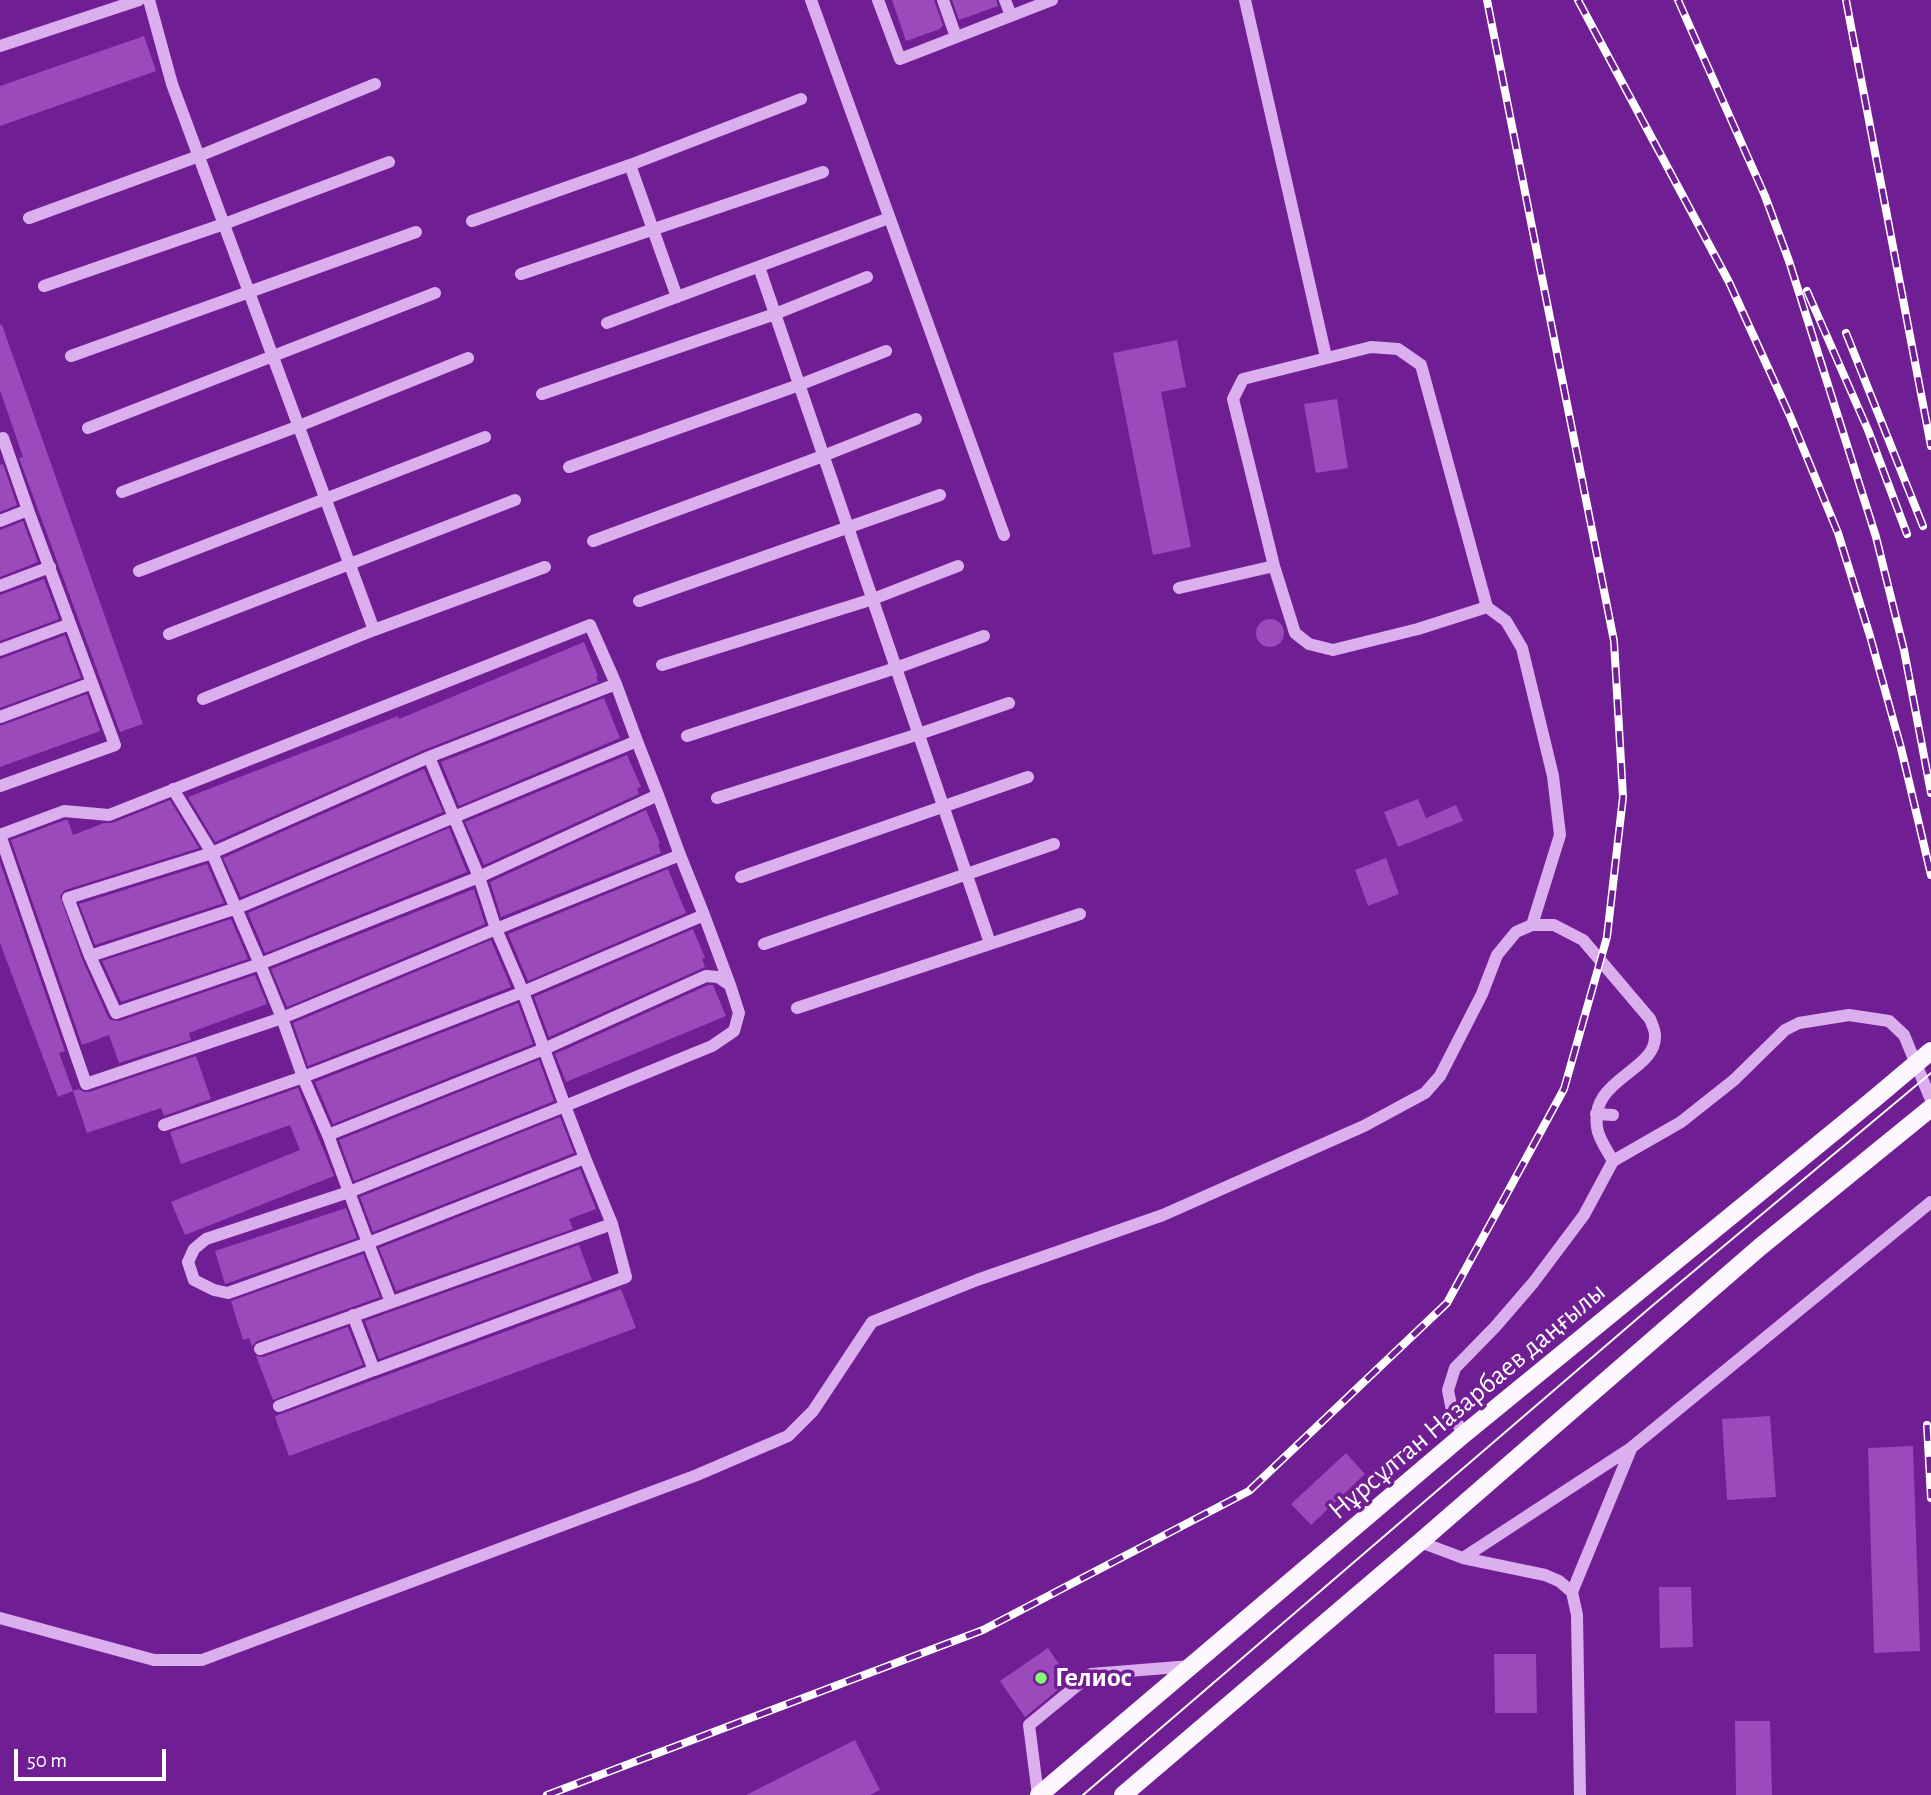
<!DOCTYPE html>
<html>
<head>
<meta charset="utf-8">
<style>
	body { margin:0 }
	#map { position:relative; width:1931px; height:1795px; overflow:hidden; background:#701e93; font-family:"Alegreya Sans",sans-serif }
	canvas { display:block }
	.scale { position:absolute; left:14px; top:1749px; width:152px; height:32px; box-sizing:border-box; border:4px solid #fff; border-top:0; padding-left:9px; font-size:21px; line-height:24px; white-space:nowrap; color:#fff; -webkit-text-stroke:5px #701e93; paint-order:stroke }
</style>
</head>
<body>
<div id="map">
<canvas width="1931" height="1795"></canvas>
<div class="scale">50 m</div>
</div>
<script>
const g = document.querySelector('canvas').getContext('2d');
g.lineJoin = 'round';
function fill(path, color) {
  g.fillStyle = color;
  g.fill(path, 'evenodd');
}
function stroke(path, color, width, dash) {
  g.strokeStyle = color;
  g.lineWidth = width;
  g.lineCap = dash ? 'butt' : 'round';
  g.setLineDash(dash || []);
  g.stroke(path);
}
function write(font, color, halo, rows, align = 'center') {
  g.font = font + ' "Alegreya Sans",sans-serif';
  g.lineWidth = 7;
  g.setLineDash([]);
  g.textBaseline = 'middle';
  g.strokeStyle = halo;
  g.fillStyle = color;
  for (const [text, x, y, turn = 0] of rows) {
    g.save();
    g.translate(x, y);
    g.rotate((+turn || 0) * Math.PI / 180);
    g.textAlign = isNaN(turn) ? turn : align;
    if (halo) g.strokeText(text, 0, 0);
    g.fillText(text, 0, 0);
    g.restore();
  }
}
const building = new Path2D(`
	M892,0h42l9,25 -3,4 -34,12z
	M952,0h44l2,6 -39,14z
	M144,36l12,35 -156,55v-40z
	M0,325h2l141,399 -23,8 -101,-274 4,-1 -23,-67z
	M1177,340l9,47 -25,5 30,155 -38,8 -40,-202z
	M1337,399l11,69 -32,5 -12,-69z
	M3,464l14,41 -17,7v-47z
	M23,521l15,41 -38,15v-47z
	M44,579l15,40 -59,22v-46z
	M1256 633a14 14 0 1 1 28 0a14 14 0 1 1-28 0Z
	M65,635l16,43 -81,30v-49z
	M584,642l14,34 -2,1 2,5 -172,67 -211,93 -27,-45 210,-81 1,3z
	M87,694l13,37 -100,36v-41z
	M604,698l16,40 -161,68 -18,-44z
	M627,755l14,32 -4,1 2,6 -155,71 -19,-43z
	M424,769l19,43 -202,85 -18,-39z
	M1418,799l8,19 30,-13 7,16 -65,26 -14,-35z
	M170,800l29,48 -134,42 -5,6 22,63 26,58 3,3 8,1 136,-46 12,29 -78,29 2,7 -72,23 -10,-28 -27,10 -71,-205 54,-20h3l5,15 31,-12h8z
	M646,810l14,33 -2,1 3,9 -160,64 -11,-35z
	M449,828l18,44 -202,81 -17,-40z
	M1386,858l13,36 -31,12 -13,-36z
	M0,862l65,189 -6,2 14,38 -15,6 -58,-154z
	M207,864l17,39 -129,42 -16,-41z
	M668,869l18,44 -158,68 -20,-47z
	M474,889l11,35 -198,83 -16,-38z
	M231,919l17,40 -127,43 -19,-41z
	M693,929l12,29 -3,1 3,8 -156,70 -15,-40z
	M491,940l20,47 -203,79 -15,-43z
	M708,985h5l13,31 -160,66 -11,-28z
	M518,1003l15,41 -200,80 -18,-42z
	M196,1056l15,43 -47,17 -3,-8 -74,25 -14,-42 6,-2 5,3h5z
	M539,1060l15,41 -200,80 -15,-41z
	M298,1088l36,88 -149,59 -14,-33 129,-52 -10,-25 -109,39 -11,-32z
	M560,1117l14,36 -201,79 -13,-35z
	M580,1169l16,40 -27,10 4,10 -177,62 -17,-43z
	M346,1208l11,30 -132,46 -10,-33z
	M579,1245l13,35 -213,79 -14,-38z
	M363,1254l17,43 -123,44 -5,5 -3,-8 -6,2 -12,-39z
	M621,1289l15,39 -347,128 -14,-39 3,-2z
	M348,1327l15,38 -90,35 -17,-44 7,1z
	M1770,1416l6,81 -49,3 -5,-81z
	M1913,1446l7,205 -46,2 -6,-205z
	M1346,1453l19,21 -54,51 -20,-21z
	M1659,1587h32l2,60 -33,1z
	M1048,1648l22,32 -45,37 -25,-36z
	M1494,1654h42l1,59h-42z
	M1735,1721h35l2,74h-36z
	M855,1740l25,50 -10,5h-124z`);
const minor = new Path2D(`
	M149,0l23,84 202,546
	M811,0l193,535
	M878,0l22,59 152,-59
	M943,0l13,37
	M1005,0l6,16
	M1245,0l81,357
	M0,46l139,-46
	M630,165l47,132
	M29,218l170,-62 176,-72
	M472,221l158,-56 171,-66
	M759,267l231,676
	M521,274l302,-102
	M44,286l180,-62 165,-62
	M607,323l282,-105
	M1371,347l27,2 23,16 66,242 -69,22 -85,21 -24,-6 -14,-11 -21,-67 -41,-167 10,-20z
	M71,356l345,-124
	M542,394l233,-80 92,-37
	M88,428l347,-135
	M3,438l25,72
	M569,467l230,-82 87,-34
	M122,492l177,-66 169,-68
	M0,521l28,-11 87,235 -115,41
	M593,541l230,-85 93,-37
	M139,571l346,-134
	M0,586l50,-19
	M1179,588l95,-22
	M639,601l301,-106
	M1487,607l19,14 16,27 31,128 7,59 -28,90
	M169,634l346,-134
	M0,650l70,-26
	M662,665l211,-66 85,-33
	M616,684l21,57
	M203,699l171,-69 171,-63
	M0,717l92,-34
	M687,736l209,-68 88,-32
	M173,789l39,64 -144,45 22,58 147,-48 217,-91 25,60 -219,87 22,54 214,-89 27,63 -220,85 25,58 216,-86 21,57 -216,86 19,51 217,-85 27,66 14,53 -252,93 -21,-55
	M658,795l22,60
	M717,798l202,-64 90,-31
	M0,835l64,-24 45,4 481,-190 26,59 -187,73 25,60 183,-76 21,54 -179,82 17,52 184,-74 24,60 -181,77 21,57 162,-73 12,1 12,8 9,28 -5,18 -22,15 -147,60 20,52
	M0,835l86,249 196,-66 21,59 -139,48
	M741,877l287,-100
	M704,915l26,70
	M764,944l290,-100
	M90,956l26,57 144,-49 -48,-111 217,-96
	M797,1008l283,-94
	M1596,1114l17,1
	M328,1135l21,57 -143,47 -12,10 -6,13 6,18 20,10 14,3 140,-50 23,59
	M260,1349l352,-125
	M279,1406l95,-36
	M1463,1435l-11,-24 -4,-21 7,-22 40,-41 38,-44 51,-68 29,-54 68,-39 53,-42 51,-50 14,-7 50,-8 40,6 15,14 27,65
	M1420,1542l43,16 82,17 14,6 13,11 5,23 3,180
	M1463,1558l168,-110 300,-246
	M1572,1592l59,-143
	M0,1618l154,42h48l495,-185 91,-39 25,-25 59,-89 105,-42 186,-65 201,-89 61,-33 15,-17 42,-82 15,-39 19,-23 16,-7h22l29,15 67,79c2,5 5,11 5,16 2,38 -70,43 -57,97 3,10 10,20 15,29
	M1038,1795l-9,-70 62,-51 100,-8`);
const major = new Path2D(`
	M1039,1795l424,-360 411,-336
	M1123,1795l297,-253 340,-295 171,-139`);
const tram = new Path2D(`
	M1083,1795l569,-489 279,-233`);
const rail = new Path2D(`
	M1578,0l151,282 61,134 48,117 32,103 31,112 30,127
	M1678,0l87,196 24,65 87,276 28,113 27,143
	M1846,0l85,446
	M1807,291l61,139 39,104
	M1846,333l77,193
	M1927,1425l4,73
	M547,1795l436,-165 266,-139 198,-188 117,-214 43,-152 16,-140 -9,-156 -127,-641`);
const majorBridge = new Path2D(`
	M1874,1099l57,-48`);
const markers = [
	[1041,1678,7,"#83fd6e"]
];
const streetNames = [
	["Нұрсұлтан Назарбаев даңғылы",1467,1401,-40]
];
const poiNames = [
	["Гелиос",1055,1678]
];
fill(building, '#9a4abb');
stroke(minor, '#dbafee', 12);
stroke(major, '#fdf7ff', 18);
stroke(tram, '#fff', 2);
stroke(rail, '#fff', 8);
stroke(rail, '#701e93', 5, [16]);
stroke(majorBridge, '#fdf7ff', 18);
for (const [x, y, r, color] of markers) {
  const dot = new Path2D();
  dot.arc(x, y, r, 0, 2 * Math.PI);
  g.fillStyle = color;
  g.fill(dot);
  stroke(dot, '#701e93', 2.5);
}
write('28px', '#fff', '#701e93', streetNames);
write('bold 28px', '#fff', '#701e93', poiNames, 'left');
</script>
</body>
</html>
